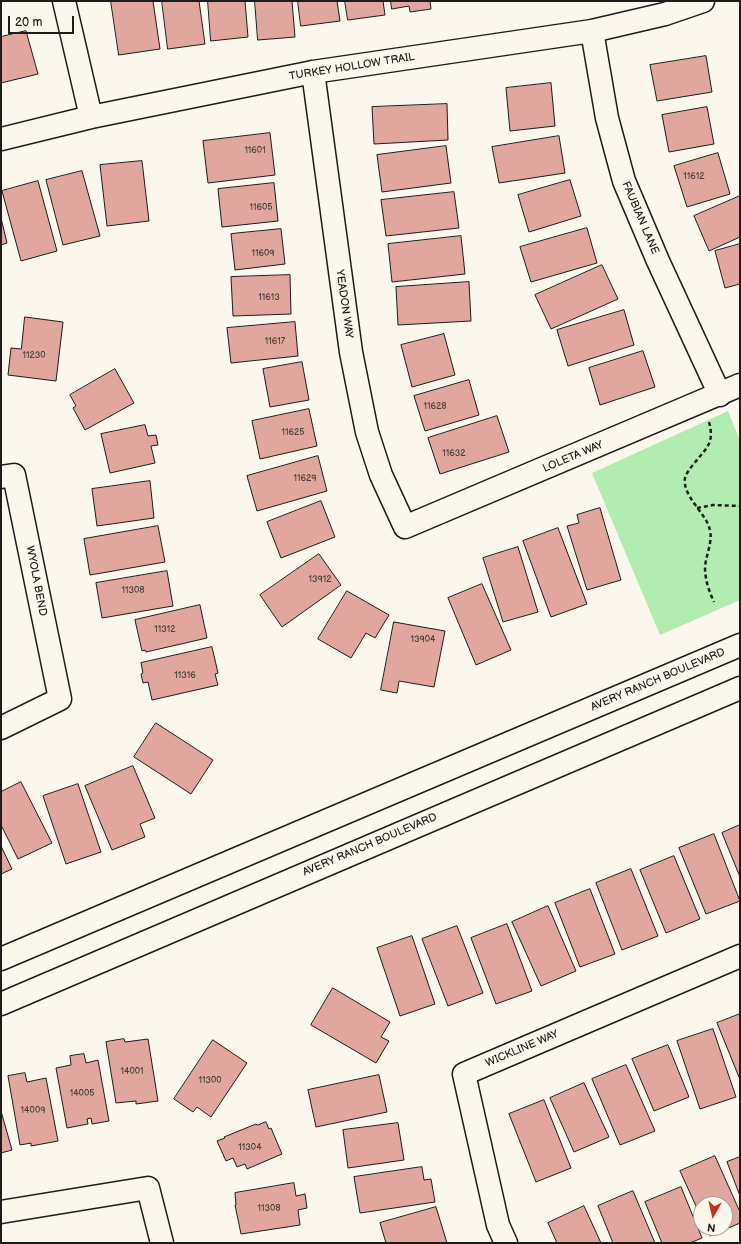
<!DOCTYPE html>
<html>
<head>
<meta charset="utf-8">
<style>
	body { margin:0 }
	#map { position:relative; width:741px; height:1244px; overflow:hidden; background:#fbf7ec; font-family:"Balsamiq Sans",sans-serif }
	canvas { display:block }
	.frame { position:absolute; inset:0; border:2px solid #1c1c1c; pointer-events:none }
	.north { position:absolute; left:693px; top:1196px; width:40px; height:40px; box-sizing:border-box; background:#fbf7ec; border:1px solid #a29f99; border-radius:50%; rotate:188deg; font-size:11px; font-weight:700; line-height:16px; text-align:center; color:#1c1c1c }
	.north::after { content:''; display:block; margin:auto; width:14px; height:18px; background:#c8321e; clip-path:polygon(50% 0,100% 100%,50% 72%,0 100%) }
	.scale { position:absolute; left:8px; top:16px; width:66px; height:18px; box-sizing:border-box; border:2px solid #1c1c1c; border-top:0; padding-left:5px; font-size:12px; line-height:14px; white-space:nowrap; color:#1c1c1c; -webkit-text-stroke:3px #fbf7ec; paint-order:stroke }
</style>
</head>
<body>
<div id="map">
<canvas width="741" height="1244"></canvas>
<div class="frame"></div>
<div class="north">N</div>
<div class="scale">20 m</div>
</div>
<script>
const g = document.querySelector('canvas').getContext('2d');
g.lineJoin = 'round';
function fill(path, color) {
  g.fillStyle = color;
  g.fill(path, 'evenodd');
}
function stroke(path, color, width, dash) {
  g.strokeStyle = color;
  g.lineWidth = width;
  g.lineCap = dash ? 'butt' : 'round';
  g.setLineDash(dash || []);
  g.stroke(path);
}
function write(font, color, halo, rows, align = 'center') {
  g.font = font + ' "Balsamiq Sans",sans-serif';
  g.lineWidth = 4;
  g.setLineDash([]);
  g.textBaseline = 'middle';
  g.strokeStyle = halo;
  g.fillStyle = color;
  for (const [text, x, y, turn = 0] of rows) {
    g.save();
    g.translate(x, y);
    g.rotate((+turn || 0) * Math.PI / 180);
    g.textAlign = isNaN(turn) ? turn : align;
    if (halo) g.strokeText(text, 0, 0);
    g.fillText(text, 0, 0);
    g.restore();
  }
}
const green = new Path2D(`
	M728,411l12,30v159l-80,35 -68,-162z`);
const building = new Path2D(`
	M111,1h42l7,48 -41,6z
	M162,1h37l6,43 -37,5z
	M208,1h37l3,36 -37,4z
	M255,1h37l3,36 -37,3z
	M298,1h39l3,20 -39,5z
	M345,1h38l2,14 -37,5z
	M391,1h39l1,8 -21,3 -1,-6 -17,3z
	M26,31l12,43 -37,9v-46z
	M706,56l6,36 -55,9 -7,-36z
	M551,83l4,43 -45,5 -4,-43z
	M447,104l1,36 -74,4 -2,-37z
	M707,107l7,37 -45,8 -7,-37z
	M270,133l5,42 -67,8 -5,-42z
	M559,136l6,37 -66,10 -7,-36z
	M446,146l5,37 -69,9 -5,-37z
	M718,153l12,41 -43,13 -13,-41z
	M142,161l7,60 -42,5 -7,-61z
	M82,171l18,65 -37,9 -17,-65z
	M570,180l11,36 -52,16 -11,-37z
	M38,181l19,70 -36,10 -19,-70z
	M274,183l4,38 -56,6 -4,-38z
	M454,192l5,36 -73,8 -5,-36z
	M740,196v41l-31,14 -15,-35z
	M1,218l6,25 -6,2z
	M587,228l10,35 -66,19 -11,-35z
	M281,229l4,35 -50,6 -4,-36z
	M461,236l4,38 -73,8 -4,-38z
	M740,244v40l-15,4 -10,-37z
	M602,265l16,34 -67,30 -16,-34z
	M290,275l1,39 -58,2 -2,-39z
	M469,282l2,39 -73,4 -2,-38z
	M624,310l10,35 -66,21 -11,-36z
	M25,317l38,5 -7,59 -48,-6 3,-27 10,1z
	M295,322l3,34 -67,7 -4,-35z
	M444,334l11,41 -43,12 -11,-42z
	M643,351l12,36 -55,18 -11,-37z
	M302,362l7,38 -39,7 -7,-38z
	M115,369l19,34 -49,27 -12,-22 3,-2 -6,-11z
	M469,380l10,35 -54,16 -11,-35z
	M309,409l8,37 -57,13 -8,-38z
	M497,416l12,36 -69,22 -12,-36z
	M145,425l3,11 8,-1 2,10 -7,1 4,17 -45,10 -9,-39z
	M318,456l9,35 -70,20 -10,-35z
	M150,481l4,37 -57,8 -5,-37z
	M321,501l14,36 -54,21 -14,-36z
	M600,508l21,72 -34,10 -20,-64 12,-3 -2,-8z
	M158,526l7,36 -75,13 -6,-36z
	M558,528l29,76 -36,13 -28,-76z
	M518,547l20,65 -35,10 -20,-64z
	M319,554l22,31 -59,42 -22,-32z
	M167,571l6,35 -71,12 -6,-35z
	M482,584l29,66 -35,15 -28,-67z
	M347,591l42,24 -14,23 -9,-5 -15,25 -33,-19z
	M200,605l7,33 -61,14 -1,-2 -3,1 -7,-31z
	M394,622l51,9 -11,56 -35,-6 -2,12 -16,-3z
	M212,647l6,26 -3,1 3,11 -66,15 -4,-18 -5,1 -2,-9 2,-1 -2,-10z
	M156,723l57,37 -22,34 -57,-37z
	M133,766l22,52 -15,6 5,13 -33,13 -27,-64z
	M21,782l31,61 -34,16 -17,-34v-33z
	M78,784l23,68 -35,12 -23,-68z
	M740,825v52l-18,-44z
	M714,834l26,67 -34,13 -27,-66z
	M1,846l11,23 -11,5z
	M674,856l26,63 -34,14 -26,-63z
	M631,869l27,67 -36,14 -26,-67z
	M590,889l25,65 -35,13 -25,-64z
	M548,906l28,65 -35,15 -29,-64z
	M507,924l25,67 -36,13 -25,-66z
	M457,926l26,67 -35,13 -26,-67z
	M412,936l23,68 -35,12 -23,-68z
	M333,988l57,34 -9,15 8,4 -13,22 -65,-38z
	M740,1014v63h-1l-22,-54z
	M713,1029l23,68 -36,12 -23,-68z
	M124,1039l1,3 23,-3 10,62 -22,3v-3l-20,2 -10,-61z
	M213,1040l34,23 -36,54 -14,-10 -4,5 -19,-13z
	M668,1045l21,52 -35,14 -22,-52z
	M84,1054l2,9 12,-3 11,61 -17,3 -1,-6 -4,1 1,5 -21,4 -11,-60 15,-3 -1,-9z
	M626,1065l29,66 -35,14 -28,-66z
	M25,1073l2,9 19,-4 12,63 -27,5v-3l-11,2 -12,-69z
	M379,1075l8,37 -71,15 -8,-37z
	M584,1083l25,54 -35,15 -24,-54z
	M544,1100l27,68 -35,14 -27,-68z
	M1,1111l11,39 -11,3z
	M266,1122l3,7 2,-1 11,26 -35,15 -2,-5 -8,3 -4,-9 -7,3 -9,-20 8,-3 -1,-1 32,-13 1,1z
	M398,1123l6,37 -56,8 -5,-38z
	M715,1156l25,56v11l-30,13 -4,-8h19v-24h-24v13l-21,-46z
	M740,1157v39l-13,-34z
	M422,1167l2,13 7,-1 4,23 -75,11 -6,-36z
	M294,1183l2,13 9,-2 2,14 -9,2 2,15 -59,9 -6,-29h1l-1,-12z
	M681,1187l21,51 -12,5h-28l-17,-41z
	M633,1191l22,52h-42l-15,-37z
	M584,1206l17,37h-44l-9,-20z
	M436,1207l11,36h-61l-6,-20z`);
const path = new Path2D(`
	M709,422c6,22 -3,26 -16,43 -3,3 -7,9 -8,13 -3,17 20,35 24,49 5,13 -3,27 -4,40 0,13 4,24 9,35
	M697,508l16,-3 27,1`);
const minor = new Path2D(`
	M64,1l27,116
	M592,31l15,87 17,63 34,80 62,134
	M313,72l38,280 16,80 14,43 24,52 335,-142
	M1,139l90,-22 222,-45 279,-41 73,-17 38,-13
	M1,477l13,-2 46,224 -59,29
	M1,1212l147,-24 14,55
	M506,1243l-8,-18 -34,-151 276,-118`);
const secondary = new Path2D(`
	M1,959l739,-314
	M1,1004l739,-316`);
const numberNames = [
	["11601",255,151],
	["11612",694,177],
	["11605",261,208],
	["11609",263,254],
	["11613",269,298],
	["11617",275,342],
	["11230",34,356],
	["11628",435,407],
	["11625",293,433],
	["11632",454,454],
	["11629",305,479],
	["13912",320,580],
	["11308",133,591],
	["11312",165,630],
	["13904",423,640],
	["11316",185,676],
	["14001",132,1072],
	["11300",210,1081],
	["14005",82,1094],
	["14009",33,1111],
	["11304",250,1148],
	["11308",269,1209]
];
const streetNames = [
	["TURKEY HOLLOW TRAIL",352,67,-9],
	["FAUBIAN LANE",640,218,67],
	["YEADON WAY",344,304,82],
	["LOLETA WAY",573,457,-23],
	["WYOLA BEND",36,581,79],
	["AVERY RANCH BOULEVARD",658,680,-23],
	["AVERY RANCH BOULEVARD",370,845,-23],
	["WICKLINE WAY",522,1049,-23]
];
fill(green, '#b2ecb0');
fill(building, '#e1a79e');
stroke(building, '#1c1c1c', 1);
stroke(minor, '#1c1c1c', 25);
stroke(secondary, '#1c1c1c', 25);
stroke(path, '#1c1c1c', 2.5, [4, 3]);
stroke(minor, '#fbf7ec', 22);
stroke(secondary, '#fbf7ec', 22);
write('9px', '#4d3f3c', null, numberNames);
write('11px', '#1c1c1c', '#fbf7ec', streetNames);
</script>
</body>
</html>
